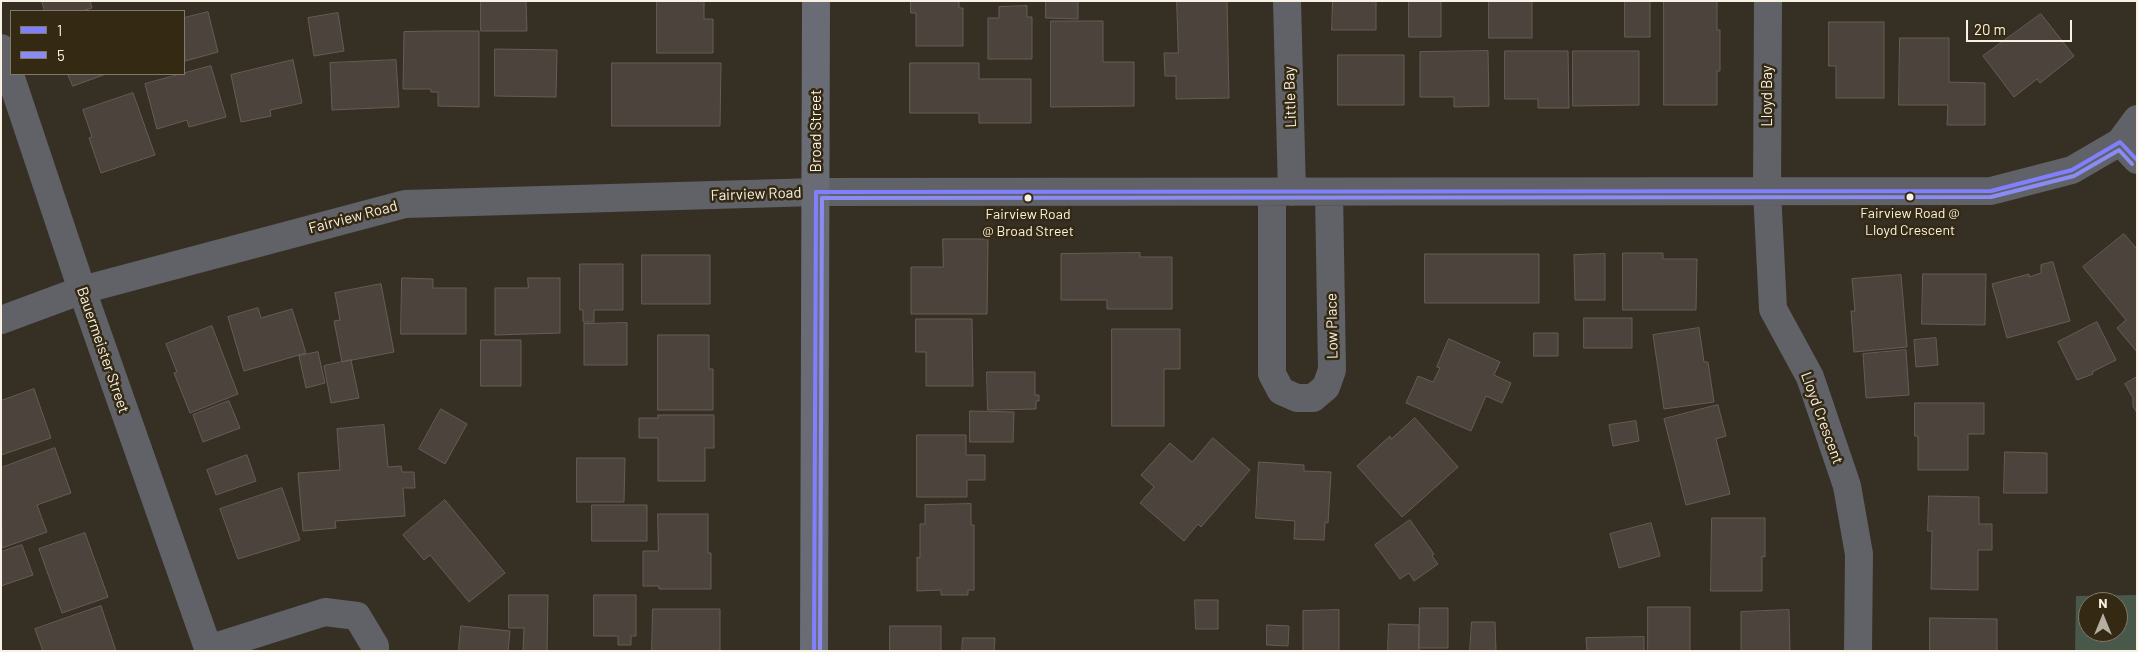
<!DOCTYPE html>
<html>
<head>
<meta charset="utf-8">
<style>
	body { margin:0 }
	#map { position:relative; width:2138px; height:652px; overflow:hidden; background:#363024; font-family:Barlow,sans-serif }
	canvas { display:block }
	.frame { position:absolute; inset:0; border:2px solid #f9f2e4; pointer-events:none }
	.legend { position:absolute; left:10px; top:10px; width:175px; height:65px; box-sizing:border-box; background:#342912; border:1px solid #837966; margin:0; padding:6px 9px; list-style:none; font-size:15px; color:#f9f2e4 }
	.legend li { display:flex; align-items:center; gap:10px; height:25px }
	.legend b { width:25px; border:1px solid #837966 }
	.north { position:absolute; left:2078px; top:592px; width:50px; height:50px; box-sizing:border-box; background:#342912; border:1px solid #837966; border-radius:50%; rotate:0deg; font-size:14px; font-weight:700; line-height:20px; text-align:center; color:#f9f2e4 }
	.north::after { content:''; display:block; margin:auto; width:18px; height:22px; background:#b5aea1; clip-path:polygon(50% 0,100% 100%,50% 72%,0 100%) }
	.scale { position:absolute; left:1966px; top:20px; width:106px; height:22px; box-sizing:border-box; border:2px solid #f9f2e4; border-top:0; padding-left:6px; font-size:15px; line-height:18px; white-space:nowrap; color:#f9f2e4; -webkit-text-stroke:4px #342912; paint-order:stroke }
</style>
</head>
<body>
<div id="map">
<canvas width="2138" height="652"></canvas>
<div class="frame"></div>
<ul class="legend">
<li><b style="height:6px;background:#8080ff"></b>1</li>
<li><b style="height:6px;background:#8a8cf4"></b>5</li>
</ul>
<div class="north">N</div>
<div class="scale">20 m</div>
</div>
<script>
const g = document.querySelector('canvas').getContext('2d');
g.lineJoin = 'round';
function fill(path, color) {
  g.fillStyle = color;
  g.fill(path, 'evenodd');
}
function stroke(path, color, width, dash) {
  g.strokeStyle = color;
  g.lineWidth = width;
  g.lineCap = dash ? 'butt' : 'round';
  g.setLineDash(dash || []);
  g.stroke(path);
}
function write(font, color, halo, rows, align = 'center') {
  g.font = font + ' Barlow,sans-serif';
  g.lineWidth = 5;
  g.setLineDash([]);
  g.textBaseline = 'middle';
  g.strokeStyle = halo;
  g.fillStyle = color;
  for (const [text, x, y, turn = 0] of rows) {
    g.save();
    g.translate(x, y);
    g.rotate((+turn || 0) * Math.PI / 180);
    g.textAlign = isNaN(turn) ? turn : align;
    if (halo) g.strokeText(text, 0, 0);
    g.fillText(text, 0, 0);
    g.restore();
  }
}
const green = new Path2D(`
	M2137,595v56h-62l1,-55zM2088,602h30v30h-30z`);
const building = new Path2D(`
	M42,1h48l2,7 -10,3h-37z
	M481,1h45l1,30h-46z
	M657,1h47v18h9v34h-56z
	M911,1h48v7h4v38h-47v-33h-5z
	M1046,1h32v18l-32,-1z
	M1177,1h50l2,97 -53,1v-23h-11l-1,-23h14z
	M1333,1h43v29h-44z
	M1409,1h32v36h-32z
	M1489,1h43v37h-43z
	M1625,1h25v36h-25z
	M1664,1h53v29h3v41h-3v34h-53z
	M1027,6v11h5v42h-44v-41h11v-11z
	M208,12l10,40 -33,9 -1,-43z
	M338,13l6,38 -30,5 -6,-38z
	M2041,14l33,42 -34,27 -3,-4 -23,18 -31,-41z
	M1051,21h52v41h31v44l-83,1z
	M1829,22h55v76h-48v-32h-7z
	M439,31h40v76l-41,-1v-14h-7v-3h-28l1,-57z
	M1900,38h49v44l36,1v42h-38l1,-20h-49z
	M495,49l62,1 -1,47 -61,-1z
	M1488,51l1,55 -35,1v-10h-34v-45z
	M1505,51h63l1,57h-31v-9h-33z
	M1573,51h66v54l-66,1z
	M1338,55h66v50h-66z
	M293,60l9,43 -32,7 1,6 -30,6 -10,-47z
	M396,60l3,47 -67,3 -2,-47z
	M612,63h109l-1,63h-108z
	M910,63h69v16h52v44h-52v-10h-69z
	M211,66l15,51 -37,10 -2,-7 -30,9 -12,-45z
	M68,74h38l-33,12z
	M133,93l22,62 -54,18 -12,-35 3,-1 -9,-27z
	M2124,234l13,15v103l-20,-24 9,-8 -43,-53z
	M943,239h45l-1,75h-76v-47h32z
	M1140,253v4h32v52h-65v-9h-46v-46z
	M1623,253h40v6h34l-1,51h-73z
	M1425,254h114v49h-114z
	M1605,254v46h-30l-1,-45z
	M642,255h68v49h-68z
	M2053,262l17,59 -63,17 -15,-54 37,-10v3l12,-4v-8z
	M580,264h43v46h-29v12h-11v-12h-3z
	M1923,274h63l-1,51 -63,-1z
	M1901,275l6,72 -53,5 -3,-41h4l-3,-32z
	M402,278l31,1v9h33v46h-65z
	M528,278h32v55l-65,2v-47h33z
	M381,284l13,68 -52,10 -8,-41 6,-1 -5,-27z
	M258,308l3,10 31,-9 14,44 -62,18 -16,-54z
	M1584,318h48v30h-48z
	M916,319h56l1,67h-47v-34h-10z
	M2097,322l19,38 -24,12 1,2 -16,6 -19,-38z
	M627,323v42h-43v-41z
	M212,326l26,68 -48,19 -16,-40 3,-1 -11,-28z
	M1699,328l5,34h4l6,40 -50,7 -11,-74z
	M1112,329h68v40h-16v57h-52z
	M1534,333h24v23h-24z
	M658,335h51v34h4v41h-55z
	M1936,338l2,27 -22,2 -2,-27z
	M1449,339l51,23 -6,13 17,8 -9,20 -16,-7 -15,35 -65,-28 12,-27 15,6 7,-14 -3,-1z
	M481,340h40v46h-40z
	M1906,350l3,45 -43,3 -3,-44z
	M318,352l7,31 -19,5 -7,-32z
	M351,360l8,38 -28,5 -7,-37z
	M987,372h48v23h4v6h-3v8l-48,1z
	M2137,377v36l-4,-7v-8l-8,-14z
	M34,389l17,49 -50,17v-54z
	M229,401l11,27 -37,14 -10,-27z
	M1915,403h69v31h-16v36h-50v-34h-3z
	M1718,405l8,31 -10,3 14,55 -44,11 -22,-86z
	M441,409l26,15 -22,40 -26,-15z
	M970,411l44,1 -1,30h-43z
	M658,415h56v33h-9v33h-47v-43h-19v-20h19z
	M1415,418l43,49 -56,50 -45,-51 33,-30 1,3z
	M1636,421l3,20 -26,5 -4,-21z
	M384,425l4,42 13,-1 1,6h12l1,16h-12l2,28 -70,5 1,7 -33,3 -5,-58 42,-3 -3,-41z
	M917,435h49v20h19v25h-18v17h-50z
	M1213,438l37,32 -49,57 -3,-3 -14,17 -44,-38 14,-16 -13,-12 29,-32 22,19z
	M55,448l16,45 -34,12 10,27 -45,16 -1,-80z
	M2005,452l42,1v40h-43z
	M247,455l9,26 -40,14 -9,-25z
	M577,458h48l-1,44h-47z
	M1259,462l45,3v6l27,1 -3,51 -3,-1 -1,18 -30,-1 1,-18 -39,-3z
	M282,488l18,52 -62,19 -18,-50z
	M1929,496l50,1v27h13v26h-14v40l-47,-1 1,-58h-4z
	M445,500l60,73 -36,29 -39,-47 -6,5 -21,-25z
	M971,504v21h3v65h-6v5h-27v-5l-24,1v-34l3,1v-34h5v-19z
	M592,505h55v36h-55z
	M658,514h50v39h3v36h-52v-3h-16v-35h15z
	M1712,518h53v39l-3,-1v35h-51z
	M1410,520l24,34 -2,2 6,8 -24,17 -5,-8 -9,6 -25,-34z
	M1651,523l9,33 -41,12 -9,-34z
	M85,533l23,64 -46,16 -23,-64z
	M22,545l11,30 -32,11v-34z
	M509,595h39l-1,56h-24l1,-23h-15z
	M594,595h42v41h-5v9h-13v-9h-24z
	M1195,600h23v29h-22z
	M101,606l15,45h-73l-8,-22z
	M1648,607h42v44h-42z
	M1420,608h28v40h-29z
	M653,609h67v42h-68z
	M1339,610v41h-36v-40z
	M1789,610l1,41h-49v-39z
	M1930,618l67,1v32h-67z
	M1472,622h23l1,29h-26z
	M1389,624l30,1v26h-31z
	M1267,625l22,1 -1,20 -21,-1z
	M461,626l49,5 -2,20h-49z
	M890,626h51v25h-51z
	M1644,637v14h-57l-1,-13z
	M963,638h32l-1,13h-32z`);
const street = new Path2D(`
	M1287,1l5,191
	M1768,1l-1,190 6,118 37,68 37,109 12,68 -1,97
	M1,48l81,242 127,361
	M2120,142l17,18
	M1272,192v182l9,17 16,7h16l13,-11 6,-17 -3,-178
	M1,320l81,-30 323,-86 411,-12 1175,-1 81,-21 48,-28 17,-23
	M208,649l117,-37 32,4 18,30v5`);
const secondary = new Path2D(`
	M814,651l2,-650`);
const bus1 = new Path2D(`
	M814,651l2,-459 1175,-1 81,-21 48,-28 17,18`);
const bus2 = new Path2D(`
	M820,651l2,-453 1169,-1 83,-21 45,-26 13,14`);
const markers = [
	[1910,197,4.5,"#f9f2e4"],
	[1028,198,4.5,"#f9f2e4"]
];
const busNames = [
	["Fairview Road @",1910,213],
	["Lloyd Crescent",1910,230],
	["Fairview Road",1028,214],
	["@ Broad Street",1028,231]
];
const streetNames = [
	["Lloyd Bay",1767,96,-90],
	["Little Bay",1290,97,-92],
	["Broad Street",816,131,-90],
	["Fairview Road",756,194,-2],
	["Fairview Road",353,217,-15],
	["Low Place",1332,326,-91],
	["Bauermeister Street",103,350,71],
	["Lloyd Crescent",1822,418,70]
];
fill(green, '#48584b');
fill(building, '#4c433c');
stroke(building, '#655d56', 1);
stroke(street, '#606268', 28);
stroke(secondary, '#696c74', 28);
stroke(bus1, '#8080ff', 4);
stroke(bus2, '#8a8cf4', 4);
for (const [x, y, r, color] of markers) {
  const dot = new Path2D();
  dot.arc(x, y, r, 0, 2 * Math.PI);
  g.fillStyle = color;
  g.fill(dot);
  stroke(dot, '#342912', 2);
}
write('14px', '#f9f2e4', '#342912', busNames);
write('15px', '#f9f2e4', '#342912', streetNames);
</script>
</body>
</html>
